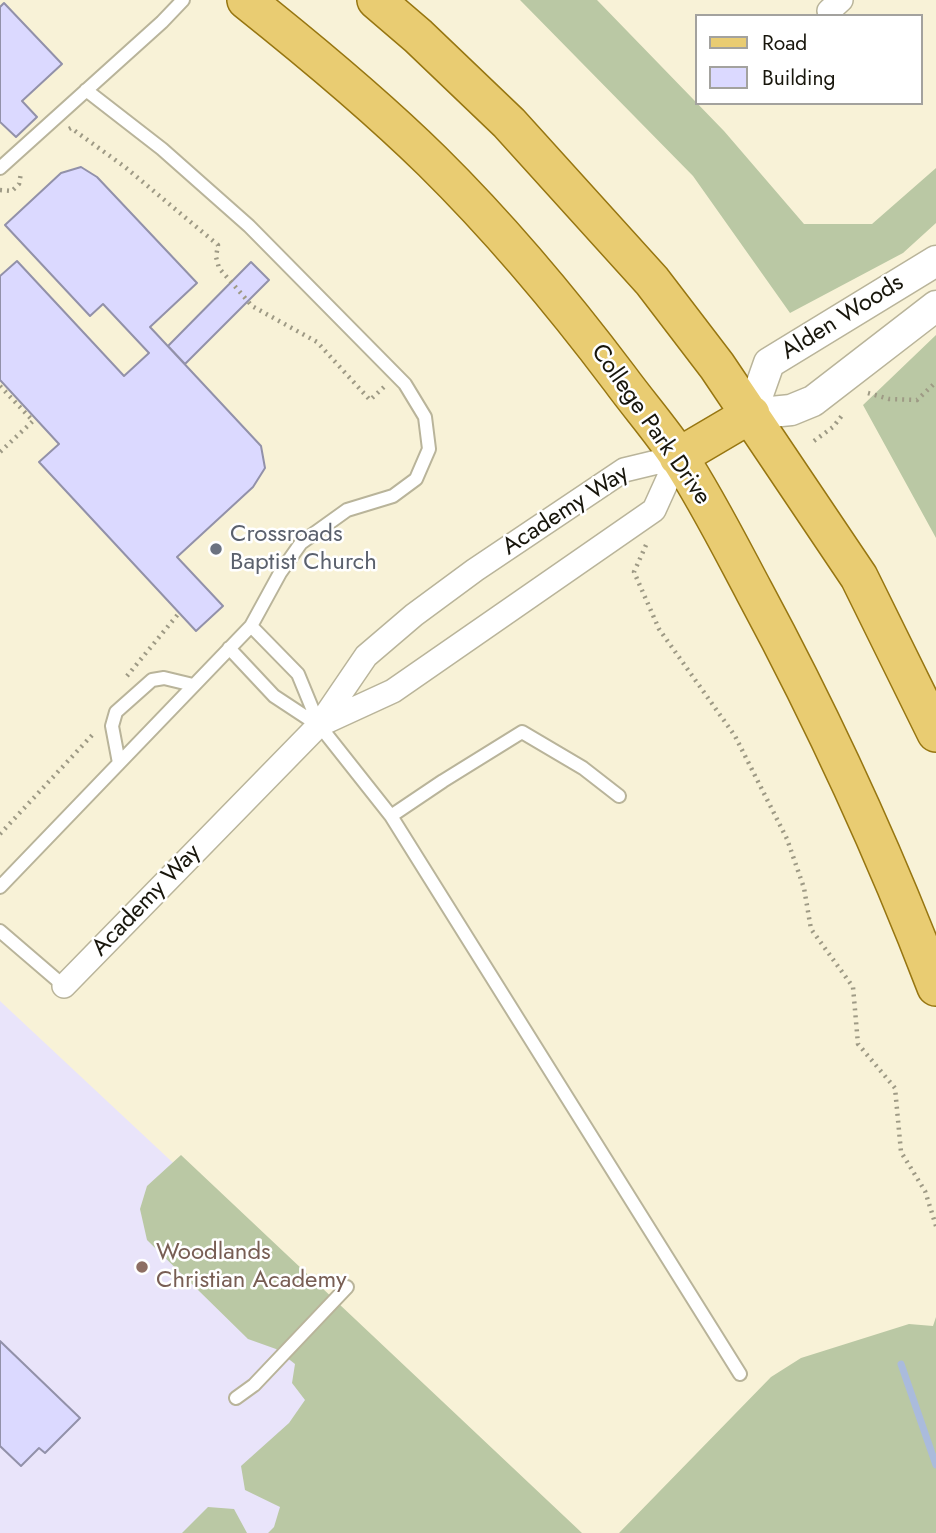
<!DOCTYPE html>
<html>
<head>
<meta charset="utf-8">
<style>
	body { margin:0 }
	#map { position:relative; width:936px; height:1533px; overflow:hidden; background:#f8f2d7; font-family:Jost,sans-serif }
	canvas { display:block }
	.legend { position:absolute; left:695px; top:14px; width:228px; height:91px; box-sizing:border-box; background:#fff; border:2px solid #a3a29e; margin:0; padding:9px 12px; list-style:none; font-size:21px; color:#18160c }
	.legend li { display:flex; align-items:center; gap:14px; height:35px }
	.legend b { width:35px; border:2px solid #a3a29e }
</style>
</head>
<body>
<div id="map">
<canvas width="936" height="1533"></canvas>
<ul class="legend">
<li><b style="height:9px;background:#e9cc72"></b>Road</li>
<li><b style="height:19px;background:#dbd9ff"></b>Building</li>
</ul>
</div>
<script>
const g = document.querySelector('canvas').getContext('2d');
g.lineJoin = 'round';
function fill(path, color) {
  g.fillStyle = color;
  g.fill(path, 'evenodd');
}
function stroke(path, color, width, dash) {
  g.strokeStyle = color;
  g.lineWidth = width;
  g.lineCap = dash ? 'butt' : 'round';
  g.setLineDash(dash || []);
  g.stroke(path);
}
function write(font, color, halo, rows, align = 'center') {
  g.font = font + ' Jost,sans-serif';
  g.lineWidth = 5;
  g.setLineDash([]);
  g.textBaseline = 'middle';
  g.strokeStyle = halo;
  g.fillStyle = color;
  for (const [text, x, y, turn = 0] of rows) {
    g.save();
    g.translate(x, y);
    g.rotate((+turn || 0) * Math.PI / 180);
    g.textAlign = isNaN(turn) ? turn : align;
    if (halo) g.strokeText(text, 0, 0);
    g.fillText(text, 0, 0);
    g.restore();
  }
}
const education = new Path2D(`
	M0,1001l569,532h-569z`);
const forest = new Path2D(`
	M520,0h77l127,131 80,93h68l64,-56v55l-33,30 -113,60 -97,-137z
	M936,335v203l-73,-133z
	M181,1155l401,378h-314l6,-6 6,-20 -35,-17 -4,-24 48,-43 16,-23 -13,-17 3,-19 -19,-15 -28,-10 -101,-99 -7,-31 7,-23z
	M936,1317v216h-317l152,-156 30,-19 108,-34 24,2z
	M208,1507l26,2 13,24h-65z`);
const stream = new Path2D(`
	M901,1364l35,101`);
const building = new Path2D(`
	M4,3l58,61 -40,37 15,16 -21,20 -16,-15v-115z
	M81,167l16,10 100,106 -47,44 111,119 4,22 -12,19 -76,70 46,49 -27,25 -157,-169 20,-18 -59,-64v-104l17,-15 107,115 25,-23 -46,-49 -13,12 -85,-91 56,-52z
	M251,262l18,18 -84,84 -17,-18z
	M0,1341l80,77 -35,35 -6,-5 -18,18 -21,-20z`);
const path = new Path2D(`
	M69,129l2,-1 54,39 93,78 -2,12 3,11 33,38 65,36 53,58 15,-14
	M0,190l12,1 7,-7 2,-11
	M0,386l33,35 -33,31
	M868,393l21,6 28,1 19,-18
	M814,441l19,-14 11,-14
	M646,545l-12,27 25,57 76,107 52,103 17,49 7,41 42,58 5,57 37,44 6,64 24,39 11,35
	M127,676l52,-63
	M0,834l95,-102`);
const service = new Path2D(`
	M0,168l162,-146 21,-22
	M251,626l47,48 21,51 72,91 349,558
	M229,648l45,48 44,29
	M119,763l-7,-37 4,-14 36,-32 12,-2 29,7
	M391,816l52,-35 79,-49 61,36 36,28
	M0,887l251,-261 29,-53 21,-30 46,-33 46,-14 23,-17 13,-30 -4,-32 -20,-33 -156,-158 -87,-77 -76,-59
	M0,931l64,55
	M236,1398l18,-13 93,-98`);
const minor = new Path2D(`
	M829,11l12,-11
	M319,725l74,-34 261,-181 24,-53
	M64,986l255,-261 47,-69 48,-41 61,-45 149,-100 54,-13`);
const tertiary = new Path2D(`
	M936,261l-167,102 -18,51 40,-4 22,-9 123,-95`);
const primary = new Path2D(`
	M246,0c64,51 127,103 186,161 68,67 130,141 188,218 19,26 41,51 59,78 28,43 51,89 75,134 69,128 130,260 182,396
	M376,0l42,36 91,87 143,158 65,85 142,211 77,156
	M678,457l73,-43`);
const markers = [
	[216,549,7,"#6b7280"],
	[142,1267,7,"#8d6e63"]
];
const streetNames = [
	["Alden Woods",843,318,-32],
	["College Park Drive",650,425,55],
	["Academy Way",566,511,-33],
	["Academy Way",147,901,-46]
];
const worshipNames = [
	["Crossroads",230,535],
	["Baptist Church",230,563]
];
const educationNames = [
	["Woodlands",156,1253],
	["Christian Academy",156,1281]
];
fill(education, '#e9e4fa');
fill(forest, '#bac8a4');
stroke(stream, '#aabbdc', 7);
fill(building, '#dbd9ff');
stroke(building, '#9291a9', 2);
stroke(service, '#b9b49a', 16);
stroke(minor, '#b9b49a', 26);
stroke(tertiary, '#b9b49a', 33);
stroke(primary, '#977611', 40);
stroke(path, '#9e9a85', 4.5, [2, 5]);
stroke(service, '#fff', 12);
stroke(minor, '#fff', 23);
stroke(tertiary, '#fff', 30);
stroke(primary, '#e9cc72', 37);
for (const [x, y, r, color] of markers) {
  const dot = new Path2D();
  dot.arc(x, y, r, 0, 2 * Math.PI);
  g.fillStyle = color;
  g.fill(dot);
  stroke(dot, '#fff', 2.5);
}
write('24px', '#18160c', '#fff', streetNames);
write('24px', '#5b616d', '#fff', worshipNames, 'left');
write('24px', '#785e54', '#fff', educationNames, 'left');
</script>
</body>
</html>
